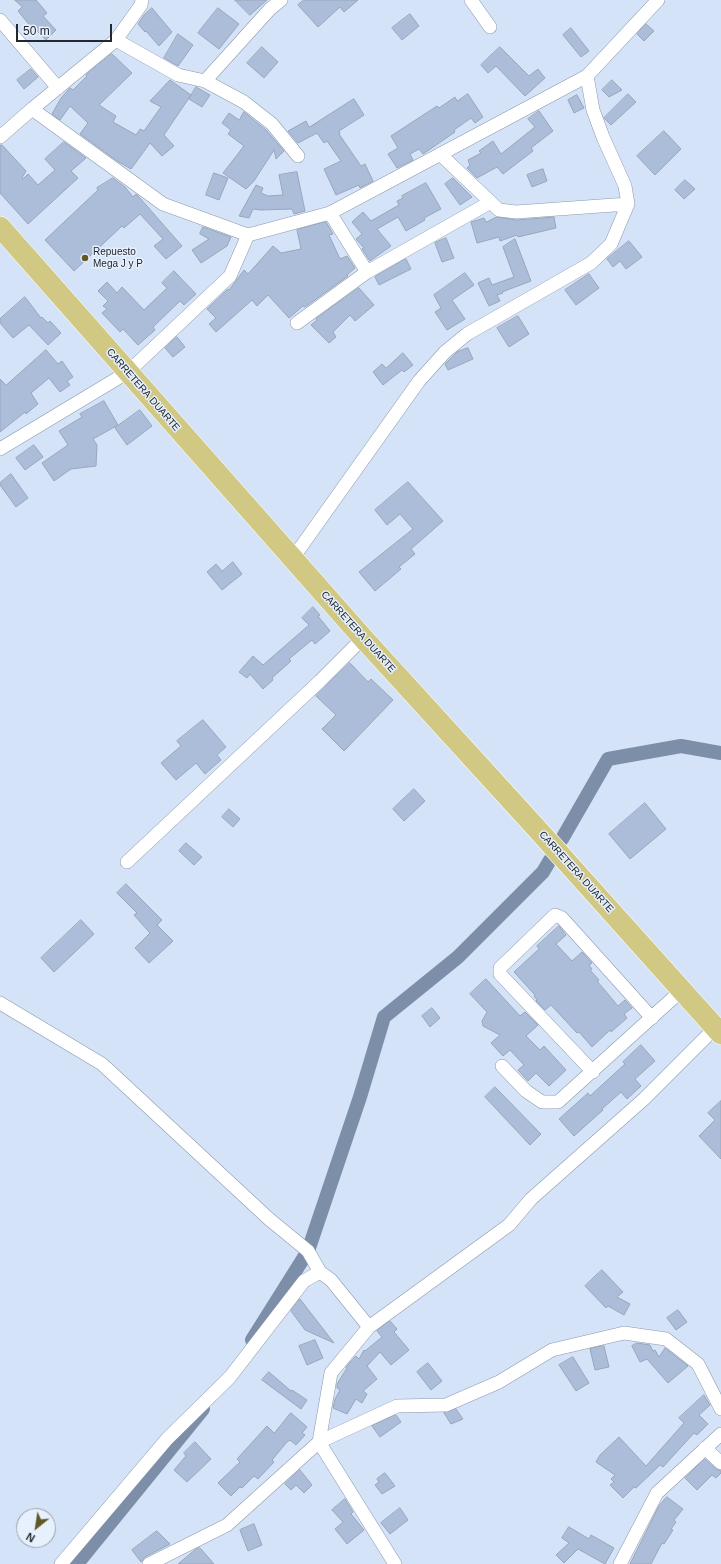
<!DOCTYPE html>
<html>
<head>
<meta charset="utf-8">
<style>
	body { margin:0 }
	#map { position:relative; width:721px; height:1564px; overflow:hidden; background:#d5e3f8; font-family:Helvetica,sans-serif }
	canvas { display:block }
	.north { position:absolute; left:16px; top:1508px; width:40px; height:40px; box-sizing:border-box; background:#e7f0fd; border:1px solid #99a0ab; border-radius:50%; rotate:210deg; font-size:11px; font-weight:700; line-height:16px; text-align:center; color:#232830 }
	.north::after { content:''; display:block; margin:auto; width:14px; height:18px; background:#605926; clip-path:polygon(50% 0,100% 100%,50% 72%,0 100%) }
	.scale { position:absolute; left:16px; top:24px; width:96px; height:18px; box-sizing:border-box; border:2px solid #232830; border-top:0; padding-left:5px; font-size:12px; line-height:14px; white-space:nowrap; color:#232830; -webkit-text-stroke:3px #e7f0fd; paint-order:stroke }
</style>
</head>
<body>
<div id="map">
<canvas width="721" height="1564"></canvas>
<div class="north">N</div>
<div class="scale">50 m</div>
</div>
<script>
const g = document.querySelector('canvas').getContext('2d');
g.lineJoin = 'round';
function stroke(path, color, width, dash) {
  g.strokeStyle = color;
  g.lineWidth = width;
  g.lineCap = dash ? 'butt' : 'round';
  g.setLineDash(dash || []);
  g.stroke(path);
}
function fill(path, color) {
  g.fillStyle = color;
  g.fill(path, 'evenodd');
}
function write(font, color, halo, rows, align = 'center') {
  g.font = font + ' Helvetica,sans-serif';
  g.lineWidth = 3;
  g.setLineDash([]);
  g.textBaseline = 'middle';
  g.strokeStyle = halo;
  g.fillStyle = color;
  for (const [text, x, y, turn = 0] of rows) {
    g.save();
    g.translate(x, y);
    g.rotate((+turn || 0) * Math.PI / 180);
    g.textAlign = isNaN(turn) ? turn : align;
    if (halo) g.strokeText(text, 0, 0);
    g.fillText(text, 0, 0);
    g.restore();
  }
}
const canal = new Path2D(`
	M562,839l46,-80 73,-13 40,7
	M252,1340l56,-89 52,-154 24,-80 74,-60 85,-85 7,-12
	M77,1564l126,-155`);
const building = new Path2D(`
	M15,0h21l11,13 -4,3 13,14 -10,10 -14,-14 -1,1 -13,-16 4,-4z
	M235,0h32l-17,15z
	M304,0h54l-14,12 -4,-5 -22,20 -20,-22z
	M152,8l20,24 -13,14 -13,-15 -1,1 -7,-8 6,-9z
	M218,8l21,16 -20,25 -21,-16z
	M410,14l9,12 -17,14 -10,-12z
	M646,24l8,7 -10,10 -7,-7z
	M571,28l18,23 -8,6 -18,-22z
	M178,34l15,11 -15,21 -14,-8z
	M262,47l16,15 -14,16 -17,-15z
	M500,47l29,29 9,-7 7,9 -20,18 -29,-30 -8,7 -7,-8z
	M112,54l20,19 -33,32 17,11 -3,6 23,13 4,-6 4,2 17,-24 -11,-6 20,-21 21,15 -27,40 10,11 -12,10 -12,-13 -19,26 -14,-8 -37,-27 8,-11 -18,-17 -10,14 -8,-6 9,-16 9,-10 3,2 14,-14 -1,-1z
	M31,69l7,8 -14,12 -7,-9z
	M612,80l10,10 -13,7 -7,-7z
	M196,87l14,8 -8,12 -13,-8z
	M468,94l15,23 -8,6 -4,-5 -17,12 1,2 -32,22 -4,-5 -9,5 3,6 -16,8 -9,-14 10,-6 -7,-12 46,-30 2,2 16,-11 2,4z
	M628,94l8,8 -25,23 -7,-7z
	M577,95l7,13 -10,5 -6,-13z
	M354,99l10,16 -25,16 1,2 -1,1 22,32 4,-2 8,17 -13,7 -1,-3 -23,10 -12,-26 17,-8 -14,-20 -3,2 -7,-10 -19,10 -10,-12 18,-10 3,6z
	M539,111l14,20 -22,17 2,3 -30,23 -6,-7 -20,11 -10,-10 3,-3 -2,-5 13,-7 -2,-2 14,-10 8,13 34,-27 -7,-8z
	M244,112l22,18 18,21 -8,8 -2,-9 -20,31 -8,8 -23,-16 21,-27 -16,-12 3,-4 -9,-7 7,-10 10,7z
	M664,131l17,18 -26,26 -18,-19z
	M64,142l22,16 -15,13 7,7 -50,46 -28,-31v-48h2l24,26 -4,7 1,1 5,-5 10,11 17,-15 -10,-11z
	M543,169l4,12 -15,6 -5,-12z
	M297,172l8,39 -11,3 -2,-5 -31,1 -8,-1 -4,9 -10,-2 17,-31 7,3 -2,5 7,3 15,-1 -4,-20z
	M214,173l14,5 -9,22 -13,-5z
	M113,178l12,9 8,10 3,-3 3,3 43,49 -16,13 -12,-13 9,-7 -23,-25 -16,14 -2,-2 -48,45 -29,-31 53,-50 -1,-2z
	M453,178l19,19 -12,8 -15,-21z
	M685,180l10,9 -11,10 -9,-9z
	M426,183l15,26 -17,9 1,2 -19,11 -8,-14 -21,12 14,17 -21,15 -8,-12 2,-1 -8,-9 6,-5 -10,-12 11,-10 8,9 28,-16 -2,-4 6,-3 -1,-2z
	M497,217l20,3 37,-3 2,11 -38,9 -1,-2 -17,6 -1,-4 -22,6 -6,-21 13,-4 2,4z
	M326,222l7,12 -4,1 11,24 7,-3 8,12 -8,7 1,1 -43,31 -2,-1 -14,12 -21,-23 -11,11 -5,-6 -36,32 -7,-8 7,-6 -9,-9 21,-20 1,1 15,-20 4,4 25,-28 8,7 20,-4 -4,-19z
	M203,227l28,10 -4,9 -26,17 -9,-13 17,-11 -9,-5z
	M446,238l8,20 -12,4 -7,-19z
	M515,239l16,42 -29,11 1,1 -6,2 3,6 -11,5 -11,-23 11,-5 3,7 22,-8 -11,-30z
	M629,241l13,16 -16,12 -6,-8 -7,6 -6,-8z
	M406,259l5,10 -32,16 -4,-8z
	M174,271l22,23 -12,11 -4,-4 -27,26 2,3 -17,15 -15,-16 -3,3 -18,-19 5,-4 -4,-3 5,-5 -10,-10 9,-9 10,11 5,-6 22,23 23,-22 -5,-5z
	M465,273l9,12 -22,15 13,19 -18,11 -12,-18 6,-4 -7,-13z
	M589,274l10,14 -23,17 -11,-15z
	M359,288l15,17 -19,16 -5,-6 -17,17 3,5 -7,6 -18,-18 6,-5 -1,-1z
	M25,297l16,21 1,-1 6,6 2,-2 11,12 -13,12 -19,-20 -16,13 -13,-15v-4z
	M518,316l11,18 -20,13 -12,-19z
	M177,337l8,10 -12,10 -8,-9z
	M468,348l5,11 -25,11 -3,-6 12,-12z
	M46,350l12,14 4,-3 11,16 -6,4 3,4 -10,7 -11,-14 -18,15 7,11 -12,10 -1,-2 -25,20v-53l6,6z
	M403,353l10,12 -9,7 -2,-2 -19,15 -10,-13 9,-8 4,4z
	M104,401l14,24 -25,14 4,6 -1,21 -25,3 -17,12 -12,-18 26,-18 -9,-14 23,-14 -2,-3z
	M140,410l12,16 -25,19 -12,-17z
	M34,445l9,12 -18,13 -9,-12z
	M11,474l17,24 -12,9 -16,-22v-2z
	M408,482l35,39 -32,28 4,5 -16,13 2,2 -26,22 -16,-19 54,-43 -13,-15 -13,11 -12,-15z
	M233,562l9,12 -20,16 -15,-18 9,-8 6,7z
	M313,607l7,8 -2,1 12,15 -15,13 -3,-4 -23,19 2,2 -19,17 1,2 -10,9 -13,-15 -3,4 -8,-6 14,-16 10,9 46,-40 -7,-7z
	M350,663l18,19 3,-3 22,21 -49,51 -22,-22 14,-14 -20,-19z
	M203,720l23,27 -9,8 4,5 -16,14 -9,-11 -20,17 -15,-17 20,-17 -4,-5z
	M414,789l11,12 -21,20 -11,-12z
	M645,803l21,26 -36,30 -21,-25z
	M229,809l11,10 -7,8 -11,-10z
	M186,843l16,14 -8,8 -15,-14z
	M126,884l36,36 -5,5 16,16 -24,22 -14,-15 15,-15 -16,-18 3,-2 -20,-20z
	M81,920l13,14 -40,38 -13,-14z
	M559,926l7,9 -10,9 16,17 10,-9 10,11 -3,2 3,4 -2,1 9,10 -2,1 21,25 7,-6 7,8 -8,6 3,4 -16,14 -1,-2 -18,17 -13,-15 -2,1 -26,-28 -6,5 -9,-9 1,-1 -3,-4 1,-1 -21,-23 25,-23 -2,-3z
	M486,979l34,37 5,-4 13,13 -12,11 14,14 4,-4 22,24 -17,16 -13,-13 -8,8 -10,-11 6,-5 -14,-15 -7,6 -12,-13 9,-8 -17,-9 -1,-5 5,-9 -17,-18z
	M432,1008l8,10 -10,9 -8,-11z
	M641,1045l14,16 -20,18 6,7 -14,13 -6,-7 -19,17 1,1 -29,26 -15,-17 29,-26 2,3 35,-32 -2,-2z
	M495,1087l46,47 -11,11 -45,-48z
	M721,1101v58l-22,-23 16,-16 -7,-7z
	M602,1270l21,22 -6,5 13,7 -6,11 -16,-9 -2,2 -21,-22z
	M300,1299l34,44 -29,-13 -14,-19z
	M678,1310l9,12 -11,8 -9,-12z
	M390,1321l7,8 -3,3 15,18 -18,15 -11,-13 -13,14 10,13 -14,12 4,3 -5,9 -6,-4 -9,15 -14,-6 2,-9 5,-9 -3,-2v-4l10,-16 -1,-1 10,-11 3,3 5,-9 1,1 17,-14 -5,-6z
	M315,1340l8,18 -16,7 -8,-19z
	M637,1343l13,2 3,6 2,-1 4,7 6,-9 23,18 -20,17 -21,-24 -7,3 -8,-16z
	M604,1346l5,21 -14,3 -5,-21z
	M573,1357l16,26 -13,8 -17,-26z
	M428,1363l14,18 -11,9 -14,-18z
	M269,1372l22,19 1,-1 15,10 -6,9 -39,-29z
	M704,1395l6,10 -11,10 9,9 -11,11 -3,-2 -31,34 -3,-2 -24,23 -2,-1 -11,11 -13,-13 4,-3 -3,-3 4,-4 -19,-13 4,-7 19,-18 27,29 38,-43 -5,-5z
	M456,1409l7,10 -12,5 -7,-11z
	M291,1413l16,14 -5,6 3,2 -9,10 -6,-5 -3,2 -15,18 2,2 -16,17 -4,-3 -12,12 -2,-1 -9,9 -13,-13 22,-21 -3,-3 30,-33 7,7z
	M396,1415l5,7 -21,15 -8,-11z
	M195,1442l16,17 -24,23 -13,-12 12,-14 -2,-3z
	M705,1459l11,10 5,2v2l-5,5 -4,-3 -15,15 -12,-12z
	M300,1470l12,15 -8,8 -8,-8 -5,5 -6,-6z
	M385,1473l10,13 -13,8 -7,-9 4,-3 -2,-3z
	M667,1497l16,12 -9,11 2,2 -5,7 2,1 -9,14 -2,-1 -11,21h-21l29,-58z
	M345,1499l8,13 -2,2 13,16 -17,14 -12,-15 8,-7 -11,-12z
	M400,1508l8,12 -18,14 -9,-11z
	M254,1524l8,21 -14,6 -8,-21z
	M569,1527l20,12 2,-4 23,13 -9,16 -27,-15 -14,14 -8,-8 13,-12 -7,-5z
	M157,1531l13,13 -25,13 -4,5 -9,-12z
	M200,1548l14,16h-36l18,-15z`);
const minor = new Path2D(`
	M471,0l19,27
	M0,20l58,68
	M116,40l62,35 27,6 65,-72 11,-9
	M205,81l39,21 28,22 26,32
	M32,109l131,95 85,31 82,-22 257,-137 71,-76
	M0,137l32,-28 84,-69 25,-35 1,-5
	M440,154l59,56 17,2 112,-8
	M330,213l37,59
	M297,323l70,-51 122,-69
	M0,449l128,-77 102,-96 18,-41
	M293,558l126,-177 26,-29 22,-18 124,-71 20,-19 17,-40 -3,-18 -22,-49 -10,-27 -6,-34
	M127,862l193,-181 43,-43
	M0,1003l102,61 167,155 39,32 12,21
	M502,1066l24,25 16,11h16l124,-112
	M593,1072l-93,-98v-6l55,-53 7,3 90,100
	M705,1448l16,15
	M61,1564l106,-125 63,-62 74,-96 16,-9 11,8 38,47
	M149,1564l78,-39 92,-83 78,-36 49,-1 53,-23 53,-32 72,-17 42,6 32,25 23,45
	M395,1564l-76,-122 12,-69 38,-46 140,-102 22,-26 113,-100 71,-71
	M620,1564l37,-71 64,-59`);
const primary = new Path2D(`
	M0,227l363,411 175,192 183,204`);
const markers = [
	[85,258,4,"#605926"]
];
const poiNames = [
	["Repuesto",93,252],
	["Mega J y P",93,264]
];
const streetNames = [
	["CARRETERA DUARTE",143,390,49],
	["CARRETERA DUARTE",358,632,48],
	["CARRETERA DUARTE",576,872,48]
];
stroke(canal, '#7c8ea8', 14);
fill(building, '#abbdd9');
stroke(building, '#98a6ba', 1);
stroke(minor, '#8b98ac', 14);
stroke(primary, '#fff', 22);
stroke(minor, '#fff', 13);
stroke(primary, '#d1c983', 21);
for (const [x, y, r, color] of markers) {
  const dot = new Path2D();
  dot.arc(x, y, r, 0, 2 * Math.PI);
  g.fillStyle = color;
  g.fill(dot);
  stroke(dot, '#e7f0fd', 1.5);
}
write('10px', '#232830', '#e7f0fd', poiNames, 'left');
write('10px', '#232830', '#e7f0fd', streetNames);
</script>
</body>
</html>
